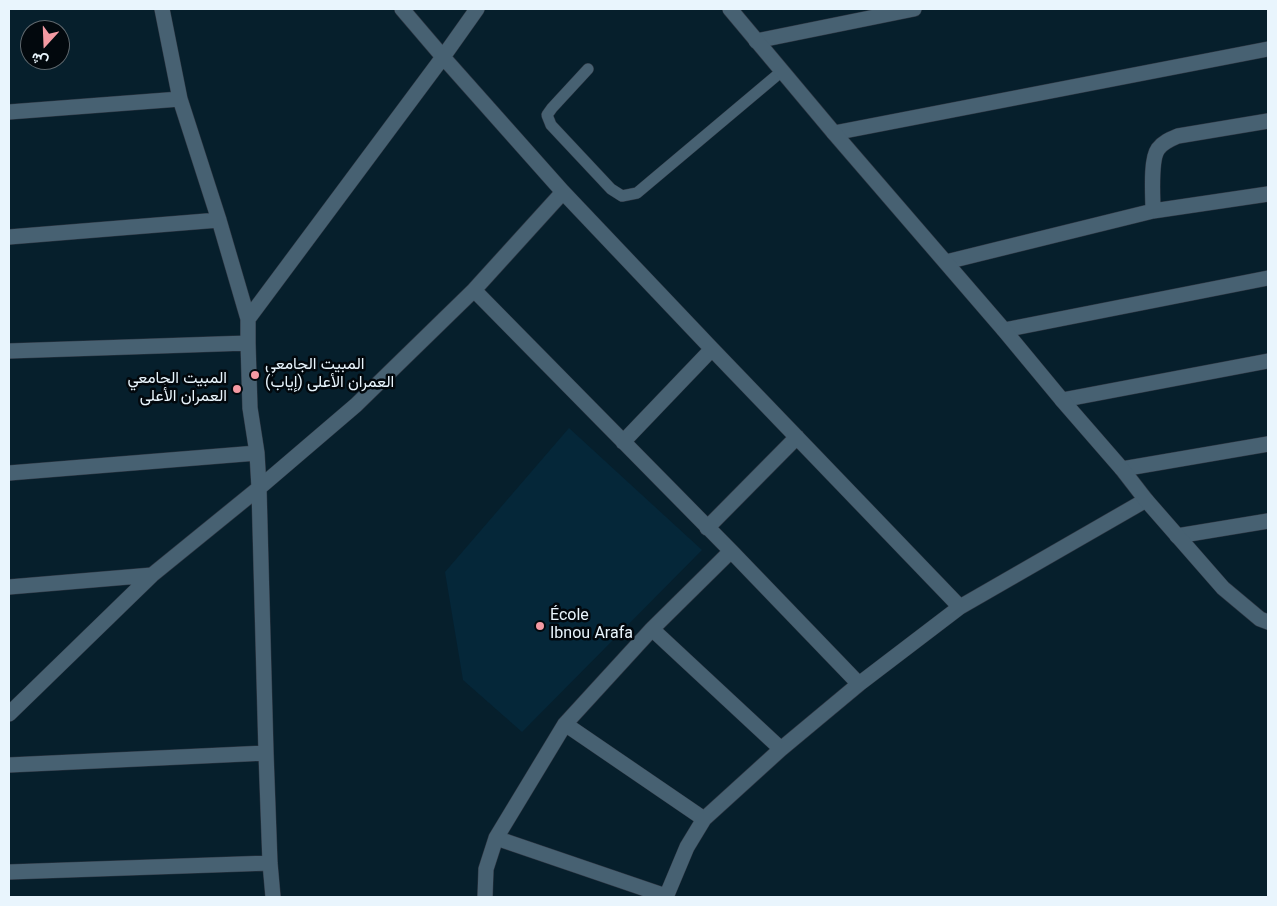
<!DOCTYPE html>
<html>
<head>
<meta charset="utf-8">
<style>
	body { margin:0 }
	#map { position:relative; width:1277px; height:906px; overflow:hidden; background:#061f2c; font-family:Georgia,Vazirmatn,serif }
	canvas { display:block }
	.frame { position:absolute; inset:0; border:10px solid #e9f5fd; pointer-events:none }
	.north { position:absolute; left:20px; top:20px; width:50px; height:50px; box-sizing:border-box; background:#02080d; border:1px solid #5e676d; border-radius:50%; rotate:200deg; font-size:14px; font-weight:700; line-height:20px; text-align:center; color:#e9f5fd }
	.north::after { content:''; display:block; margin:auto; width:18px; height:22px; background:#f49aa3; clip-path:polygon(50% 0,100% 100%,50% 72%,0 100%) }
</style>
</head>
<body>
<div id="map">
<canvas width="1277" height="906"></canvas>
<div class="frame"></div>
<div class="north">ش</div>
</div>
<script>
const g = document.querySelector('canvas').getContext('2d');
g.lineJoin = 'round';
function fill(path, color) {
  g.fillStyle = color;
  g.fill(path, 'evenodd');
}
function stroke(path, color, width, dash) {
  g.strokeStyle = color;
  g.lineWidth = width;
  g.lineCap = dash ? 'butt' : 'round';
  g.setLineDash(dash || []);
  g.stroke(path);
}
function write(font, color, halo, rows, align = 'center') {
  g.font = font + ' Georgia,Vazirmatn,serif';
  g.lineWidth = 5;
  g.setLineDash([]);
  g.textBaseline = 'middle';
  g.strokeStyle = halo;
  g.fillStyle = color;
  for (const [text, x, y, turn = 0] of rows) {
    g.save();
    g.translate(x, y);
    g.rotate((+turn || 0) * Math.PI / 180);
    g.textAlign = isNaN(turn) ? turn : align;
    if (halo) g.strokeText(text, 0, 0);
    g.fillText(text, 0, 0);
    g.restore();
  }
}
const built = new Path2D(`
	M569,428l133,122 -180,182 -59,-52 -18,-108z`);
const lane = new Path2D(`
	M588,69l-36,39 -5,7 4,10 60,64 11,7 15,-3 145,-122`);
const street = new Path2D(`
	M162,9l18,90 39,121 29,99v24l2,65 7,45 2,35 7,265 4,110 3,34
	M402,9l41,48 120,135 149,157 248,258
	M756,41l158,-32
	M9,112l171,-13
	M834,133l434,-84
	M1153,211c0,-14 -3,-51 5,-62 5,-7 13,-10 20,-13l90,-15
	M9,237l210,-17
	M946,262l207,-51 115,-17
	M474,290l257,261 128,133
	M248,319l195,-262 34,-48
	M1004,330l264,-52
	M9,351l239,-8
	M1062,400l206,-39
	M623,442l89,-93
	M1122,469l146,-25
	M9,473l248,-20
	M707,528l90,-91
	M1177,536l91,-15
	M9,587l143,-12
	M652,629l129,120
	M9,714l143,-139 107,-87 97,-83 118,-115 89,-98
	M565,724l139,95
	M9,765l257,-12
	M496,838l170,58
	M9,872l261,-9
	M485,897l1,-28 10,-31 69,-114 87,-95 79,-78
	M666,897l21,-50 17,-28 77,-70 78,-65 101,-77 186,-107`);
const secondary = new Path2D(`
	M730,9l104,124 170,197 58,70 60,69 24,31 77,88 37,31 8,3`);
const markers = [
	[255,375,5,"#f49aa3"],
	[237,389,5,"#f49aa3"],
	[540,626,5,"#f49aa3"]
];
const poiNames = [
	["المبيت الجامعي",265,366],
	["العمران الأعلى (إياب)",265,384],
	["المبيت الجامعي",227,380,"right"],
	["العمران الأعلى",227,398,"right"],
	["École",550,617],
	["Ibnou Arafa",550,635]
];
fill(built, '#052739');
stroke(lane, '#2f3743', 12);
stroke(street, '#2f3743', 16);
stroke(secondary, '#2f3743', 16);
stroke(lane, '#476172', 11);
stroke(street, '#476172', 15);
stroke(secondary, '#476172', 15);
for (const [x, y, r, color] of markers) {
  const dot = new Path2D();
  dot.arc(x, y, r, 0, 2 * Math.PI);
  g.fillStyle = color;
  g.fill(dot);
  stroke(dot, '#02080d', 2);
}
write('16px', '#e9f5fd', '#02080d', poiNames, 'left');
</script>
</body>
</html>
